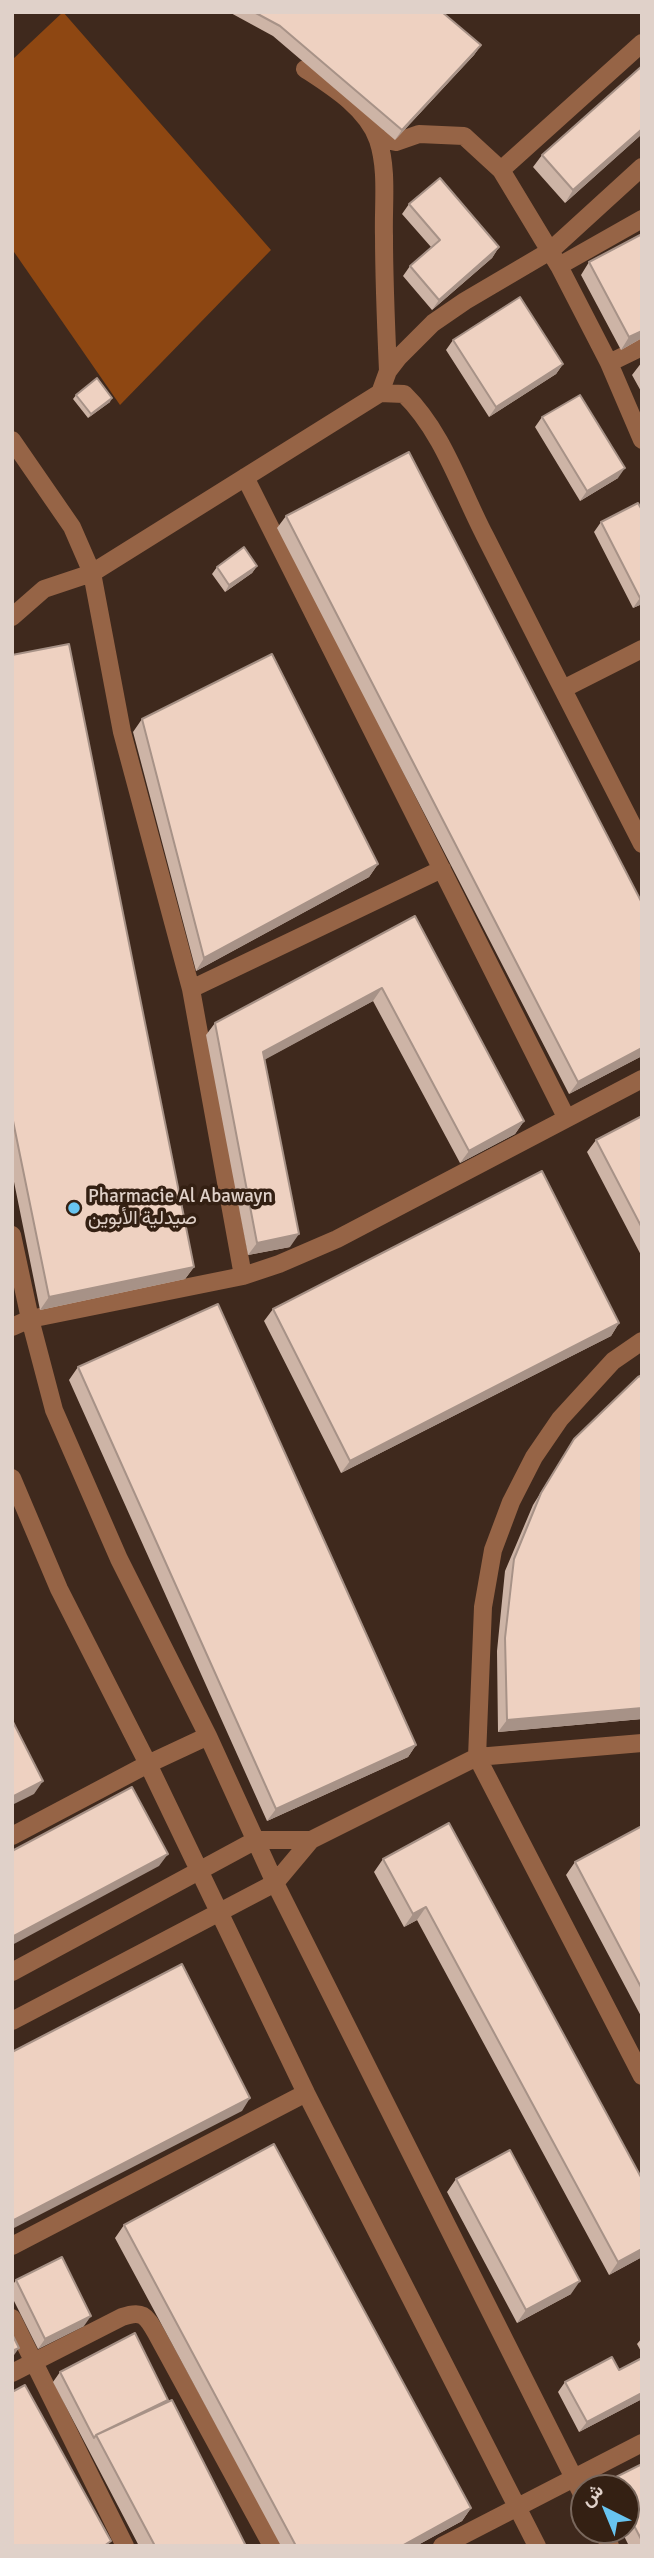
<!DOCTYPE html>
<html>
<head>
<meta charset="utf-8">
<style>
	body { margin:0 }
	#map { position:relative; width:654px; height:2558px; overflow:hidden; background:#3f291d; font-family:Signika,Vazirmatn,sans-serif }
	canvas { display:block }
	.frame { position:absolute; inset:0; border:14px solid #e0d1c9; pointer-events:none }
	.north { position:absolute; left:570px; top:2474px; width:70px; height:70px; box-sizing:border-box; background:#342013; border:2px solid #79675c; border-radius:50%; rotate:317deg; font-size:19px; font-weight:700; line-height:28px; text-align:center; color:#e0d1c9 }
	.north::after { content:''; display:block; margin:auto; width:24px; height:32px; background:#68c4f0; clip-path:polygon(50% 0,100% 100%,50% 72%,0 100%) }
</style>
</head>
<body>
<div id="map">
<canvas width="654" height="2558"></canvas>
<div class="frame"></div>
<div class="north">ش</div>
</div>
<script>
const g = document.querySelector('canvas').getContext('2d');
g.lineJoin = 'round';
function fill(path, color) {
  g.fillStyle = color;
  g.fill(path, 'evenodd');
}
function stroke(path, color, width, dash) {
  g.strokeStyle = color;
  g.lineWidth = width;
  g.lineCap = dash ? 'butt' : 'round';
  g.setLineDash(dash || []);
  g.stroke(path);
}
function write(font, color, halo, rows, align = 'center') {
  g.font = font + ' Signika,Vazirmatn,sans-serif';
  g.lineWidth = 7;
  g.setLineDash([]);
  g.textBaseline = 'middle';
  g.strokeStyle = halo;
  g.fillStyle = color;
  for (const [text, x, y, turn = 0] of rows) {
    g.save();
    g.translate(x, y);
    g.rotate((+turn || 0) * Math.PI / 180);
    g.textAlign = isNaN(turn) ? turn : align;
    if (halo) g.strokeText(text, 0, 0);
    g.fillText(text, 0, 0);
    g.restore();
  }
}
const forest = new Path2D(`
	M63,12l208,238 -151,155 -108,-156v-189z`);
const minor = new Path2D(`
	M305,69c26,17 62,39 73,71 10,30 5,65 6,96 0,45 2,90 4,135
	M377,138l19,4 23,-8 45,2 37,34 58,96 50,97 33,77
	M501,170l141,-127
	M559,266l83,-47
	M609,363l33,-16
	M380,393l8,-22 10,-13 35,-35 32,-22 85,-50 92,-84
	M12,440l60,87 20,46 30,159 69,257 52,287
	M245,477l321,640
	M12,617l32,-28 48,-16 288,-180 24,1c39,38 56,94 81,142 52,103 104,205 157,308
	M563,689l79,-40
	M191,989l251,-120
	M12,1235l18,84 24,91 65,149 89,177 67,147 309,615
	M12,1327l18,-8 213,-43 36,-12 58,-25 305,-160
	M642,1341l-29,20 -53,58 -26,38 -23,45 -18,48 -10,57 -6,150 165,319
	M12,1478l47,111 89,175 158,329 231,453
	M12,1836l136,-72 60,-28
	M12,1972l244,-132h55
	M12,2021l263,-138 36,-43 166,-83 165,-14
	M12,2246l294,-153
	M12,2318l113,228
	M12,2373l110,-56c20,-7 24,-2 34,16l116,213
	M602,2530l8,16
	M442,2546l200,-103`);
const wall = new Path2D(`
	M229,12h213l39,33 -7,10 -79,85 -122,-104z
	M642,134l-77,69 -32,-36 9,-12z
	M409,204l90,43 -7,11 -60,52 -29,-34 7,-10 21,-19 -29,-33z
	M642,234v104l-21,12 -40,-75 8,-13z
	M453,340l110,24 -7,10 -67,43 -43,-67z
	M642,362v31l-10,-18z
	M76,395l34,7 -22,16 -15,-19z
	M542,417l76,61 -38,23 -45,-74z
	M638,503l4,101 -9,4 -39,-76 7,-10z
	M286,516l356,387v153l-73,38 -292,-566z
	M257,566l-5,7 -27,19 -13,-18 5,-7z
	M12,655l182,612 -9,12 -145,31 -28,-138z
	M142,719l236,145 -9,13 -173,94 -63,-239z
	M415,916l109,205 -9,13 -55,29 -87,-162 -108,58 25,188 -42,8 -42,-220 9,-12z
	M642,1116v141l-55,-105 9,-12z
	M273,1309l346,14 -8,13 -270,137 -77,-152z
	M78,1367l338,378 -8,12 -141,64 -198,-441z
	M574,1439l68,280 -144,13 -1,-81 8,-80 28,-66z
	M449,1823l193,434 -33,18 -192,-355 -13,7 -30,-55 9,-13z
	M642,1826v192l-76,-143 9,-13z
	M456,2179l115,115 -54,29 -70,-131z
	M124,2225l347,283 -9,13 -46,25h-135l-166,-308z
	M16,2280l68,46 -46,23 -26,-52v-11z
	M642,2338v15l-5,-9z
	M642,2358v41l-63,33 -21,-40 7,-10 54,-12z
	M60,2372l106,31 80,143h-107l-86,-164z
	M642,2464v82h-13l-8,-16h5v-42h-21l5,-8z`);
const shadedWall = new Path2D(`
	M481,45l-7,10 -79,85 7,-10z
	M642,129v5l-77,69 8,-13z
	M499,247l-7,11 -60,52 7,-10z
	M642,331v7l-21,12 8,-13z
	M563,364l-7,10 -67,43 7,-10z
	M112,398l-2,4 -22,16 3,-4z
	M625,468l-7,10 -38,23 7,-10z
	M257,566l-5,7 -27,19 4,-7z
	M642,597v7l-9,4 7,-10z
	M378,864l-9,13 -173,94 8,-13z
	M382,988l-9,13 -118,64 8,-13z
	M642,1048v8l-73,38 9,-12z
	M524,1121l-9,13 -55,29 9,-12z
	M299,1234l-9,13 -42,8 9,-12z
	M194,1267l-9,12 -145,31 9,-13z
	M619,1323l-8,13 -270,137 9,-12z
	M642,1708v11l-144,13 9,-12z
	M416,1745l-8,12 -141,64 9,-12z
	M43,1781l-9,13 -22,11v-8z
	M168,1854l-9,12 -147,79v-8z
	M426,1907l-9,13 -13,7 9,-13z
	M250,2098l-8,13 -230,118v-8z
	M642,2249v8l-33,18 9,-13z
	M580,2281l-9,13 -54,29 9,-13z
	M91,2316l-7,10 -46,23 7,-10z
	M19,2348l-7,10v-7z
	M642,2393v6l-63,33 8,-10z
	M471,2508l-9,13 -46,25h-14z`);
const building = new Path2D(`
	M254,12h188l39,33 -79,85 -122,-104z
	M642,66v63l-69,61 -31,-35z
	M440,178l59,69 -60,53 -29,-34 30,-26 -31,-36z
	M642,234v97l-13,6 -40,-75z
	M520,297l43,67 -67,43 -43,-67z
	M97,378l15,20 -21,16 -15,-19z
	M580,395l45,73 -38,23 -45,-74z
	M409,452l233,451v145l-64,34 -292,-566z
	M638,503l4,7v87l-2,1 -39,-76z
	M244,547l13,19 -28,19 -12,-18z
	M69,644l125,623 -145,30 -37,-181v-461z
	M272,654l106,210 -174,94 -62,-239z
	M415,916l109,205 -55,30 -87,-163 -119,64 36,182 -42,9 -42,-220z
	M642,1116v112l-46,-88z
	M542,1171l77,152 -269,138 -77,-152z
	M218,1304l198,441 -140,64 -198,-442z
	M642,1375v333l-135,12 -2,-82 9,-79 27,-66 33,-54 64,-62z
	M12,1720l31,61 -31,16z
	M132,1787l36,67 -156,83v-86z
	M449,1823l193,356v70l-24,13 -192,-355 -13,7 -30,-55z
	M642,1826v163l-67,-127z
	M182,1964l68,134 -238,123v-169z
	M274,2144l197,364 -69,38h-106l-172,-321z
	M510,2150l70,131 -54,29 -70,-131z
	M62,2257l29,59 -46,23 -29,-59z
	M135,2333l33,67 -72,35 -2,3 -34,-66z
	M12,2334l7,14 -7,3z
	M612,2357l7,13 23,-12v35l-55,29 -22,-40z
	M25,2385l86,156 -7,5h-92v-154z
	M172,2400l74,146h-91l-59,-111z
	M642,2464v77l-16,-31v-22h-11l-5,-8z`);
const markers = [
	[74,1208,7,"#68c4f0"]
];
const poiNames = [
	["Pharmacie Al Abawayn",88,1197],
	["صيدلية الأبوين",88,1219]
];
fill(forest, '#8e4712');
stroke(minor, '#966446', 18);
fill(wall, '#cdb4a6');
fill(shadedWall, '#a79287');
fill(building, '#eed1c1');
stroke(building, '#a79287', 2);
for (const [x, y, r, color] of markers) {
  const dot = new Path2D();
  dot.arc(x, y, r, 0, 2 * Math.PI);
  g.fillStyle = color;
  g.fill(dot);
  stroke(dot, '#342013', 2.5);
}
write('19px', '#e0d1c9', '#342013', poiNames, 'left');
</script>
</body>
</html>
